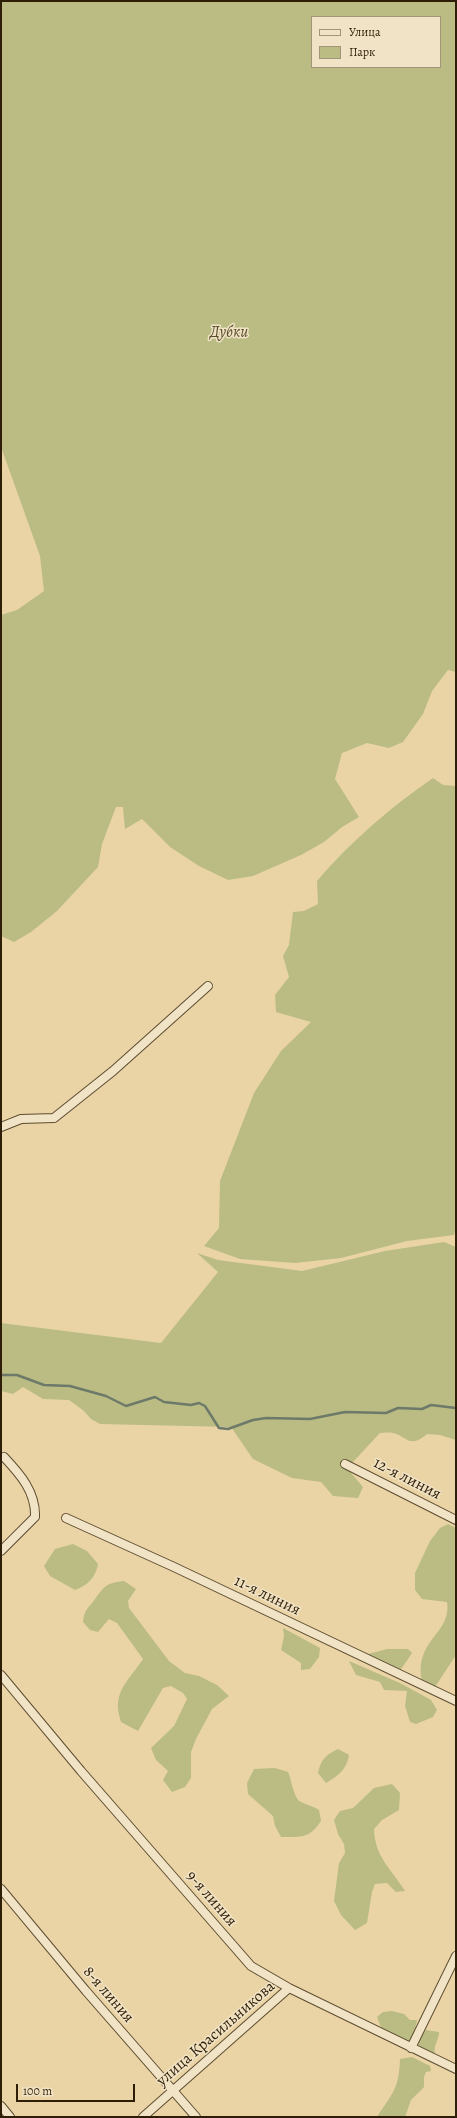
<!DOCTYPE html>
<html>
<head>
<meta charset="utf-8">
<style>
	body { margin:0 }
	#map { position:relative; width:457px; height:2118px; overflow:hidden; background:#ead4a6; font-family:Alegreya,serif }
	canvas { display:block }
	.frame { position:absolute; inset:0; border:2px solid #2e1e08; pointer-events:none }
	.legend { position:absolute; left:311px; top:16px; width:130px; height:52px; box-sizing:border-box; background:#f1e3c5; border:1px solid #a39479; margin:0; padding:5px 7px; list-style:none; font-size:12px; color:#2e1e08 }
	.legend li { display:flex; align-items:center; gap:8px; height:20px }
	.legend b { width:20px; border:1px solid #a39479 }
	.scale { position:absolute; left:16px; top:2084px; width:119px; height:18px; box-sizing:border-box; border:2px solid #2e1e08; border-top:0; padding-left:5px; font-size:12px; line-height:14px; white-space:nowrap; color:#2e1e08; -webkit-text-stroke:3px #f1e3c5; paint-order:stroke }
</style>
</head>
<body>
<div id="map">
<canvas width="457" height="2118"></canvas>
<div class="frame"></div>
<ul class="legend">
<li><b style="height:5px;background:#f1e3c5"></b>Улица</li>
<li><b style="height:11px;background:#babc84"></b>Парк</li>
</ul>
<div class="scale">100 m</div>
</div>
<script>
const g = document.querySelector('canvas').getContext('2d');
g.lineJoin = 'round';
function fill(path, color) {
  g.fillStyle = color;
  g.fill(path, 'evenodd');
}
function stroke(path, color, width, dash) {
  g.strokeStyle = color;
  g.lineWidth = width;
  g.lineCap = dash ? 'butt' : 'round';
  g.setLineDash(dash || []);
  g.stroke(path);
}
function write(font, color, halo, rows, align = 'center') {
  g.font = font + ' Alegreya,serif';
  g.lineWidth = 3;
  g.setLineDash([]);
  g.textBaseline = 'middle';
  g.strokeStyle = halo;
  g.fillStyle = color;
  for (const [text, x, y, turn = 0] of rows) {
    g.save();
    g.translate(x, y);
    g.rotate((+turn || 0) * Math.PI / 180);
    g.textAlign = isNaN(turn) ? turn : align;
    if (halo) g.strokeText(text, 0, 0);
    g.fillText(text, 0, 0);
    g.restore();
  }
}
const green = new Path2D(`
	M1,1h455v671l-8,-2 -16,21 -9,23 -20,28 -14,6 -22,-5 -25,10 -7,26 24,38 -17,10 -18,15 -23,13 -48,21 -25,4 -29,-14 -29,-19 -28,-28 -17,10 -2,-22h-7l-14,37 -4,23 -41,44 -26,21 -17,10 -13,-6v-321l16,-5 27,-19 -4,-35 -39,-109zM312,17h128v50h-128z
	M433,778l10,7 13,1v441l-2,8 -47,6 -66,17 -46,5 -55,-4 -36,-13 15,-18 1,-47 34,-88 27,-42 30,-29 -35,-10 -1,-17 14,-18 -6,-21 6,-11 4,-33 11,-1 14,-7 -1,-23c33,-39 74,-74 116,-103z
	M444,1242l12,5v193l-16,-5 -13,-1c-18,15 -19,3 -34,-1 -4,-1 -9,0 -13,0l-28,30 -1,10 12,14 -5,11 -25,-2 -12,-14 -29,-4 -39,-19 -22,-32 -131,-3 -9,-5 -7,-8 -15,-11 -26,-1 -20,-12 -10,7 -12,-3v-68l160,20 57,-71 -21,-19 21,7 84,11 83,-20z
	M448,1524l8,4v127l-21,32 -13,-6c-8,-42 30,-47 25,-79l-25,-3 -7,-9v-17l15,-32 10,-13z
	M73,1544l14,7 11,13c-2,13 -11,22 -23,26l-25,-14 -6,-10 11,-17z
	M124,1581l12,8 -8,12 1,7 40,53 16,12 14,3 18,9 12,11 -17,13 -16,30 -5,13v26l-6,9 -13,5 -9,-12 5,-9 -12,-11 -5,-12 23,-22 13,-27 -4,-6 -12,-7 -8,2 -25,43 -17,-9c-10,-30 7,-40 22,-63l-26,-36 -8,-4 -11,13 -8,-2 -7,-8c1,-10 3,-12 9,-19 12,-15 11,-20 32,-22z
	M283,1628l37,20 -1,9 -9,12 -9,1v-7l-20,-13 3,-14z
	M387,1649h21l4,4 -10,15 -4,3 -41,-14z
	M349,1661l53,23 20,11 9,5 6,10 -4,7 -17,7 -6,-2 -5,-16 2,-15 -23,-1 -4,-8 -24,-7z
	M338,1749l11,6c-2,14 -11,21 -23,28l-8,-10c3,-14 8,-18 20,-24z
	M275,1768l13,4c4,8 5,26 13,30 6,3 12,4 18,8l2,11c-12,18 -20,16 -40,16l-6,-11 -2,-10 -25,-22 -1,-11 7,-14z
	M392,1784l8,9 -1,17 -17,10 -8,9c1,29 17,39 31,62l-9,1 -9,-9 -12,1 -3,8 -5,31 -12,7 -14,-15 -7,-14 5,-38 6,-10 -1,-9 -6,-10 -4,-14 6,-9 13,-3 21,-20z
	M392,2011l12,3 6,6h7l-4,20 -8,5 -23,-15 -5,-13 6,-5z
	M426,2030l13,2c0,9 -6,12 -4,24l-17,-6 2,-13z
	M412,2057l18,9 1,5 -5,1 -2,5v10l-13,13 -6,17h-28c15,-24 22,-27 23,-58z`);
const stream = new Path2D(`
	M1,1375h16l27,10 26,1 36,10 20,10 29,-9 9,5 27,3 8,-2 6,3 14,22 9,1 25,-9 13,-2 44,1 35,-7 41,1 12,-5 24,1 9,-4 25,3`);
const minor = new Path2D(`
	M1,1127l20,-8 33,-1 59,-47 95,-85
	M345,1464l111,56
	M66,1518l108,49 282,134
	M1,1551l34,-34c1,-25 -15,-43 -31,-60
	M1,1675l80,96 170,195 38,22 167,81
	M1,1889l85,102 110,126
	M411,2048l45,-92
	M1,2106l9,11
	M143,2117l146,-129`);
const parkNames = [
	["Дубки",229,333]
];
const streetNames = [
	["12-я линия",407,1479,27],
	["11-я линия",267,1596,26],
	["9-я линия",211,1899,49],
	["8-я линия",108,1995,49],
	["улица Красильникова",216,2034,-41]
];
fill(green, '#babc84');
stroke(stream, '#6e7a69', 2.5);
stroke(minor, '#5d4c30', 10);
stroke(minor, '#f1e3c5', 8);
write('italic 16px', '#584d2d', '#f1e3c5', parkNames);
write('16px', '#2e1e08', '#f1e3c5', streetNames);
</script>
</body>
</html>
